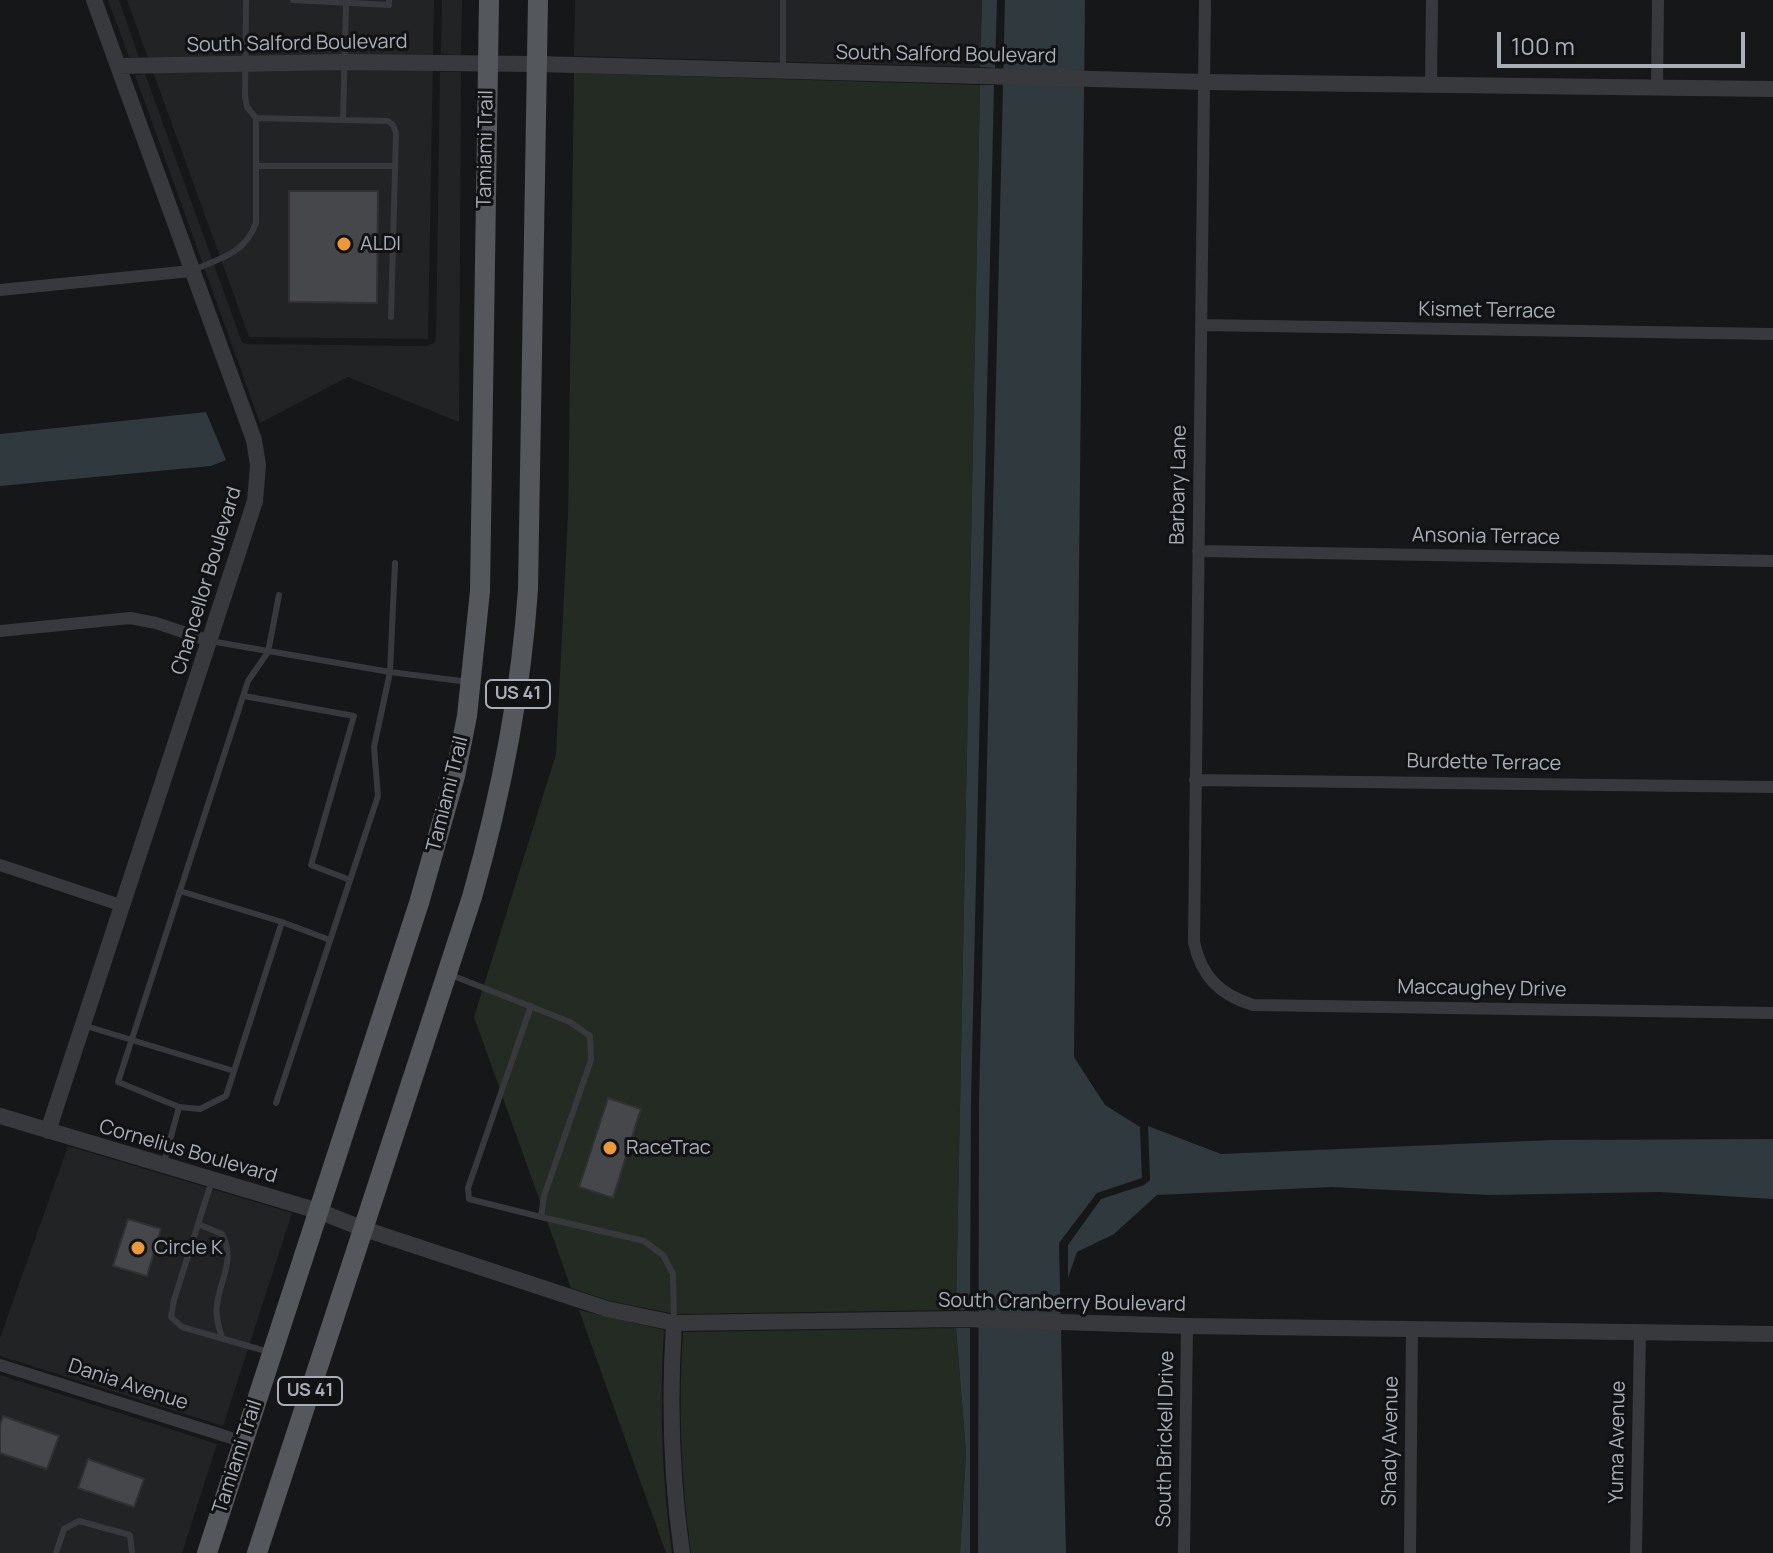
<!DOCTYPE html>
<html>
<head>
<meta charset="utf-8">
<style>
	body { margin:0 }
	#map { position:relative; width:1773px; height:1553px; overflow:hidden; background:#161718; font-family:Manrope,sans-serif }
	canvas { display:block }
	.scale { position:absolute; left:1497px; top:32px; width:248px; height:36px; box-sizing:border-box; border:4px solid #a9afb8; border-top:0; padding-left:10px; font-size:24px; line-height:28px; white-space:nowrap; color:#a9afb8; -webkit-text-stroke:6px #111213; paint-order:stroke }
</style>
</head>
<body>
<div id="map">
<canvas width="1773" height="1553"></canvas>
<div class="scale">100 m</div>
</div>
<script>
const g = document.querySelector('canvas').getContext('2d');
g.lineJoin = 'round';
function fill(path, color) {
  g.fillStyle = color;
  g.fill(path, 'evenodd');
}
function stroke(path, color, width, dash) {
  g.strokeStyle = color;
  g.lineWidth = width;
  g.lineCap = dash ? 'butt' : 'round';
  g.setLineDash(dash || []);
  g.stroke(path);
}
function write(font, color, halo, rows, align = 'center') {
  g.font = font + ' Manrope,sans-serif';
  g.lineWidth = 6;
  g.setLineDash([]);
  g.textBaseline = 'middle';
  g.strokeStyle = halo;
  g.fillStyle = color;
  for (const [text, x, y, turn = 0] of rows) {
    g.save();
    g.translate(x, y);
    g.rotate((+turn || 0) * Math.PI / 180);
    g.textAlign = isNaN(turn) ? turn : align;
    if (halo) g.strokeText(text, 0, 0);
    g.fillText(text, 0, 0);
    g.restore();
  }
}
const built = new Path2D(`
	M108,0h11l20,57h-10z
	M127,0h307l-6,339 -179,-2z
	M442,0h20l-1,55 -20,-1z
	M575,0h407l-2,67 -406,-11z
	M440,72h21l-2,350 -111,-45 -88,46 -125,-348 10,-1 97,268 6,2 179,2 7,-3 2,-5z
	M68,1146l224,67 -69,213 -223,-70v-18z
	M0,1375l217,69 -35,109h-182z`);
const green = new Path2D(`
	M574,73l406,12 -24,1225 -281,4 -65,-13 -39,-13 -97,-271 82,-263 12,-239z
	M579,1310l85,20c-5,75 -2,149 8,223h-6z
	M956,1328l10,125 -6,100h-269c-10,-74 -13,-147 -8,-221z`);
const water = new Path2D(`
	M982,0h15l-2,68 -15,-1z
	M1005,0h80l-11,1057 31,48 35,22 2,51 -45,15 -38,50 7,310h-88l1,-452z
	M980,85h14l-23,1016 -1,209h-14z
	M206,412l20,48 -15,6 -211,20v-52z
	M1148,1126l73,28 331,-14 221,-1v60l-113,-7 -171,3 -158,-8 -174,8 -43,39 -37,18 -9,26v-33l33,-46 43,-14 6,-5z
	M956,1328h14v225h-10l6,-100z`);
const building = new Path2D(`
	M289,191h89l-1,112 -88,-1z
	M608,1098l33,11 -28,89 -34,-11z
	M128,1219l33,10 -14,47 -34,-10z
	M3,1416l56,20 -12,33 -47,-16v-28z
	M88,1459l56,20 -10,28 -56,-19z`);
const service = new Path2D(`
	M246,0l-1,96 2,11 9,11
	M293,0l96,5v-5
	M783,68v-68
	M343,120l3,-116
	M256,166h139
	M195,269c26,-10 51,-17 61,-46v-105l132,3 5,4 3,8 -5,184
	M210,641l180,31 5,-109
	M244,696l110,20 -43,149 39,15
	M180,891l102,31
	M451,975l119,47 20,14 1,24 -47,136 -3,21 103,24 19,14 10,19 1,49
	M531,1006l-63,182 1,11 72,18
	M86,1026l148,45
	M276,1103l102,-307 -4,-49 16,-75 79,10
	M179,1107l-61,-25 130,-401 20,-29 11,-57
	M164,1162l15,-55 21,2 26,-13 56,-174 48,18
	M212,1180l-38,120 -3,17 11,10 87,25
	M198,1224l24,10c14,26 -2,45 -5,71 -2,11 2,23 5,33
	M56,1553l8,-24 15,-8 51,14 2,18`);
const minor = new Path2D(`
	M1205,0l-11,942c7,34 26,53 59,63l520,8
	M1431,84l1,-84
	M1657,88l1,-88
	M0,290l191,-19
	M1201,325l572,9
	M1198,551l575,10
	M0,631l130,-13 26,5 54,18
	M1195,780l578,7
	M0,865l123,41
	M0,1365l244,77
	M1184,1553l3,-227
	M1410,1553l2,-224
	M1636,1553l4,-221`);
const tertiary = new Path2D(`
	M118,66l225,-4 194,2 667,18 569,7
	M0,1116l318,95 46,18 243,80 67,14 290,-4 223,7 586,8
	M48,1131l207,-630 3,-36 -4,-25 -160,-440
	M674,1323c-5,78 -3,153 8,230`);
const primary = new Path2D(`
	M207,1553l212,-650 36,-127 12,-60 13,-125 9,-591
	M257,1553l215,-656c29,-102 49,-202 56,-308l10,-589`);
const markers = [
	[344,244,8,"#ed993a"],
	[610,1148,8,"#ed993a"],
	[138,1248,8,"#ed993a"]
];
const shields = [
	[518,694,64],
	[310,1391,64]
];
const shieldNames = [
	["US 41",518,694],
	["US 41",310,1391]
];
const streetNames = [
	["South Salford Boulevard",297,44,-1],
	["South Salford Boulevard",946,55,1],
	["Tamiami Trail",486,149,-89],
	["Kismet Terrace",1487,311,1],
	["Barbary Lane",1179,485,-89],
	["Ansonia Terrace",1486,537,1],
	["Chancellor Boulevard",207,581,-73],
	["Burdette Terrace",1484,763,1],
	["Tamiami Trail",448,794,-76],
	["Maccaughey Drive",1482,989,1],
	["Cornelius Boulevard",188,1152,16],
	["South Cranberry Boulevard",1062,1303,1],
	["Dania Avenue",128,1385,18],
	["South Brickell Drive",1166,1439,-89],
	["Shady Avenue",1391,1441,-89],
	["Yuma Avenue",1618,1442,-89],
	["Tamiami Trail",238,1457,-72]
];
const poiNames = [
	["ALDI",360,244],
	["RaceTrac",626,1148],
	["Circle K",154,1248]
];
fill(built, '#222325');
fill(green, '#232b23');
fill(water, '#2f393e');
fill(building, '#45474b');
stroke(building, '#313134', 2);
stroke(service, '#38393d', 6);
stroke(minor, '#38393d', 12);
stroke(tertiary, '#38393d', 16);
stroke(primary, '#54575c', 20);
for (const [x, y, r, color] of markers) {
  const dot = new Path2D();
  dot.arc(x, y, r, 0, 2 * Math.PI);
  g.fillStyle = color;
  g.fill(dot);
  stroke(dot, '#111213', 3);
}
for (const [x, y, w] of shields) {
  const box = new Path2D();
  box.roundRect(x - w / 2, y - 14, w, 28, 6);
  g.fillStyle = '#111213';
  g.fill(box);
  stroke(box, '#a9afb8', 2);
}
write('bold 18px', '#a9afb8', null, shieldNames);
write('20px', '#a9afb8', '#111213', streetNames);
write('20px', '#a9afb8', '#111213', poiNames, 'left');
</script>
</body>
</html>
